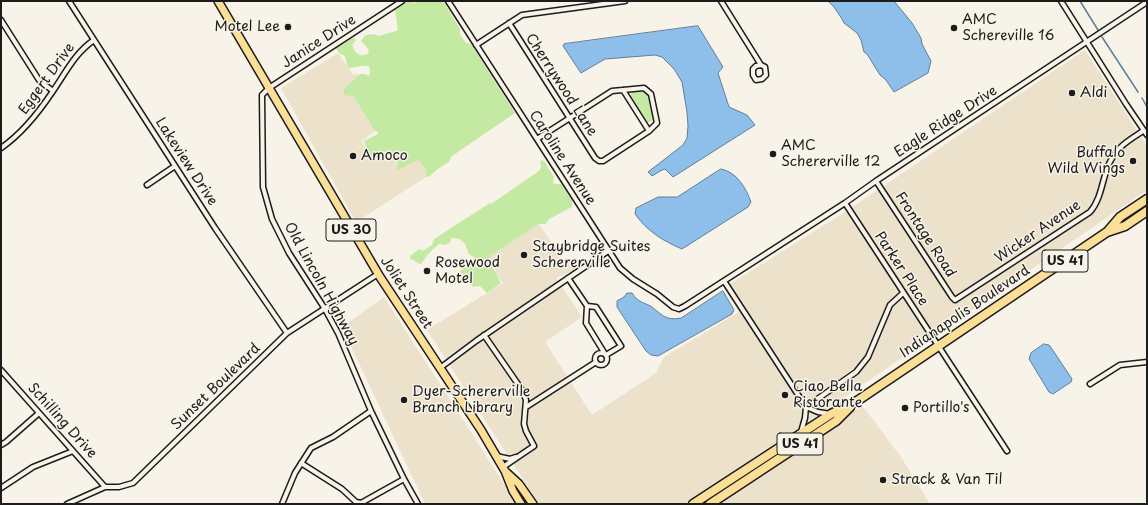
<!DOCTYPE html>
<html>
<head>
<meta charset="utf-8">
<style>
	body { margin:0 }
	#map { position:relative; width:1148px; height:505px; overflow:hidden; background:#f7f3e8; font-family:"Playpen Sans",sans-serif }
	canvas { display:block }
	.frame { position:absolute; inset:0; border:2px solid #1c1c1c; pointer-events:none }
</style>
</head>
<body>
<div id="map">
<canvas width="1148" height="505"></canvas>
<div class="frame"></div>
</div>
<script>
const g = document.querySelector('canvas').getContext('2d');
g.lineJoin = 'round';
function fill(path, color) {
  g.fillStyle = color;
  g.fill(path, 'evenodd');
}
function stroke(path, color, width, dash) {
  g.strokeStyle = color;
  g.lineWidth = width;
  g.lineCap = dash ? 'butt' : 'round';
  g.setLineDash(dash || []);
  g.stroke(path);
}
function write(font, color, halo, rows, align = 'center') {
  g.font = font + ' "Playpen Sans",sans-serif';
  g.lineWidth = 3;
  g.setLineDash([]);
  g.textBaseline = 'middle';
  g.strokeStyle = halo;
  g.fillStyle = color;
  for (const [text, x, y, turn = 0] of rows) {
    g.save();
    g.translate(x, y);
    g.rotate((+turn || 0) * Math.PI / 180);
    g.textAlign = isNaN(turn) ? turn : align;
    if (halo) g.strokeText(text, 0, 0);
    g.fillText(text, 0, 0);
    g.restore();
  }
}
const built = new Path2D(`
	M1085,50l62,96v44l-311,213 -152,101h-145l-112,-174 76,-47 -7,-10 -1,-4 1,-1 -6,-10v-2l49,-32 16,23 2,7 5,8 2,1 4,-3 6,10 -18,8 26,39 -37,25 47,73 64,-42 8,-16 75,-45 -15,-24 121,-76z
	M338,53l15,22 3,-2 2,3 -14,13 9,7 22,35 -13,10 10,21 18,-13 8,11 -2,6 22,-6 7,9 1,8 -70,45 -75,-134z
	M384,297l133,207h-92l-83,-177z
	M862,405l39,52 29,47h-212z`);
const green = new Path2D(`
	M408,1l8,2 1,-2h26l17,28v5l6,9 5,1 44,69 -63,43 -3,6 -10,6 -9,8 -4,1 -1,-8 -7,-9 -22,11 2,-11 -8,-11 -19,12 -7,-20 14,-7 -1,-3h-2l-22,-35 -9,-1v-6l16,-15h4l5,2 1,-4 -1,-6c-5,-1 -14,2 -21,2l-3,-12 -6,-3 -3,-5 17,-10 3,2 -4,5c3,9 8,12 16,9l1,-4 -8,-9c4,-8 11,-8 18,-5l17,-5 2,-1 -3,-20z
	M635,91l9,1 5,3 4,25 -3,2h-3l-16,-25v-3z
	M540,160l4,1 10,16 -1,6 3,1h5l11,17v6l-23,12 -3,5h-7l-49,32 3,12 8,15 -14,10 -7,-7 -7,1 -5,-5 -5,-2 -11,5 -2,-3c6,-5 10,-13 17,-16 5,-1 8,1 13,-2l-1,-3 -10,-7 -4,-10 -5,-5 -9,-1 -1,5 -6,2 -5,-1 -10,9 -8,11c-5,-1 -7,-5 -11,-5v-3l9,-7 4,2 9,-6 2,-6 56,-36 1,1 48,-33 2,-4z`);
const water = new Path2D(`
	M828,1h66l18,22 9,15 1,6 9,17 -3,12 -34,19 -8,-12 -6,-5 -13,-21 -3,-2 -3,-12 -4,-7 -13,-10 -2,-4 -8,-12z
	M698,26l25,41 -5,6 11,34 18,8 8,10 -82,52 -8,-8 -3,1 -10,6 -4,-4 35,-27 4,-7 1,-12 -1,-14 -5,-30 -8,-13 -12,-12 -7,-2 -50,4 -24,14 -18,-27 1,-2z
	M721,169c16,3 25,19 30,33l-3,5 -66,42c-19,-8 -35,-18 -47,-35l1,-6 22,-11h19z
	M723,291l11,19 -2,4 -74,42 -7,-1 -5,-4 -29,-44v-6l7,-4 3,-4h5c6,10 12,9 20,14 5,4 10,9 16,11 4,1 9,1 13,0z
	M1044,344l5,1 1,1 22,33 -1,3 -18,12 -4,-2 -20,-33 2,-6z`);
const stream = new Path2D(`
	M1080,1l18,29
	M1102,37l36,55
	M1142,98l5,9`);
const street = new Path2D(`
	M69,1l146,227 72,105
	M402,1l-133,87 -7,7 1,92 9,32 17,34 36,56 13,24 33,78 33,68 14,25
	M448,1l172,267 13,11 24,15 16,13 6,2 6,-3 160,-103 31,-22 271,-179
	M721,1l40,64 4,2 1,8 -4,4 -6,1 -3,-5v-6l3,-3 5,-1
	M1061,1l65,103 21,31
	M1,20l38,60 14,11
	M509,23l86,135 4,3h4l46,-30 8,-8 -6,-29 -7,-6 -32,3 -75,48
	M476,45l46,-30 103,-14
	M623,90l26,41
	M1,148c22,-15 38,-36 52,-57 13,-19 22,-38 41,-51
	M876,181l76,116 3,3 135,-88c13,-15 12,-37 21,-52 7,-14 20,-21 32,-29
	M147,185l28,-19
	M845,203l162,248
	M568,278l19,28 9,1 25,39 -15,9
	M724,281l82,126 12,5 12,2
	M587,306l-1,17 19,31
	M484,335l38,55 4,10 -2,24 2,7 8,15 -31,21
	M595 359a6 6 0 1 1 12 0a6 6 0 1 1-12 0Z
	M440,368l36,-27 132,-90
	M1,370l104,117
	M1090,384l30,-19 27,-3
	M526,407l70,-45
	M806,407l50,-35 12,-15 22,-52 13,-12
	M801,432l4,-14 1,-11
	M1,445l5,-3 33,-29
	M496,456l14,3 6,-2
	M301,463l41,26 14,13 5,1 1,1
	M1,488l32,-21 40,-16
	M361,503l43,-24
	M67,504l38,-17h14l14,-4 154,-150 91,-59
	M282,504l13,-31 16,-25 22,-11 38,-26`);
const primary = new Path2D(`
	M218,1l162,276 101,153 24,41 8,20 8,13
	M507,473l12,11 14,20`);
const highway = new Path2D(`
	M1108,231l12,-14 27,-18
	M693,504l138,-90 26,-13 250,-169 18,-6 22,-15
	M710,504l126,-83 14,-14`);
const markers = [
	[288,27,4,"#1c1c1c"],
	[954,28,4,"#1c1c1c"],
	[1072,93,4,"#1c1c1c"],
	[773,154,4,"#1c1c1c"],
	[353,156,4,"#1c1c1c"],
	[1133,161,4,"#1c1c1c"],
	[524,255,4,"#1c1c1c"],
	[427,271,4,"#1c1c1c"],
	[785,395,4,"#1c1c1c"],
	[404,400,4,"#1c1c1c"],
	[905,408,4,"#1c1c1c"],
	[883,480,4,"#1c1c1c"]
];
const shields = [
	[351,230,50],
	[1065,261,46],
	[800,444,46]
];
const shieldNames = [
	["US 30",351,230],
	["US 41",1065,261],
	["US 41",800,444]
];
const poiNames = [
	["AMC",962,20],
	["Schereville 16",962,36],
	["Motel Lee",280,27,"right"],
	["Aldi",1080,93],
	["AMC",781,146],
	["Schererville 12",781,162],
	["Buffalo",1125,153,"right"],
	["Wild Wings",1125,169,"right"],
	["Amoco",361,156],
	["Staybridge Suites",532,247],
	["Schererville",532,263],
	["Rosewood",435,263],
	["Motel",435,279],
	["Ciao Bella",793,387],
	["Ristorante",793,403],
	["Dyer-Schererville",412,392],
	["Branch Library",412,408],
	["Portillo's",913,408],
	["Strack & Van Til",891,480]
];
const streetNames = [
	["Janice Drive",319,42,-33],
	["Eggert Drive",47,79,-54],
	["Cherrywood Lane",561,85,57],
	["Eagle Ridge Drive",946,122,-33],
	["Caroline Avenue",562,158,57],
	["Lakeview Drive",186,162,57],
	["Wicker Avenue",1038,232,-34],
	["Frontage Road",925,235,57],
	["Parker Place",901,269,57],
	["Old Lincoln Highway",321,284,61],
	["Joliet Street",406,293,57],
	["Indianapolis Boulevard",965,312,-34],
	["Sunset Boulevard",216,387,-44],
	["Schilling Drive",62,421,48]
];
fill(built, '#ece1cb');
fill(green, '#c4e9a3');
fill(water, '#8ebfea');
stroke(water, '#607e98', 1);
stroke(stream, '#607e98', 1.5);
stroke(street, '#1c1c1c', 7);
stroke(primary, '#1c1c1c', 10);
stroke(highway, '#1c1c1c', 11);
stroke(street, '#f7f3e8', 4);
stroke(primary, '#fbdf96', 7);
stroke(highway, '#fbdf96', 8);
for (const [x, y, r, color] of markers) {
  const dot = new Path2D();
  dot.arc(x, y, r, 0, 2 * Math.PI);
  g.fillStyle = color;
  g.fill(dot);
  stroke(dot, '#f7f3e8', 1.5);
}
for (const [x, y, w] of shields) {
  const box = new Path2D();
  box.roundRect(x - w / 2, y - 11, w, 22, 3);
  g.fillStyle = '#f7f3e8';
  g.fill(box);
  stroke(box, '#1c1c1c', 1);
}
write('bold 13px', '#1c1c1c', null, shieldNames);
write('14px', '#1c1c1c', '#f7f3e8', poiNames, 'left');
write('14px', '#1c1c1c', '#f7f3e8', streetNames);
</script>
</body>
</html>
